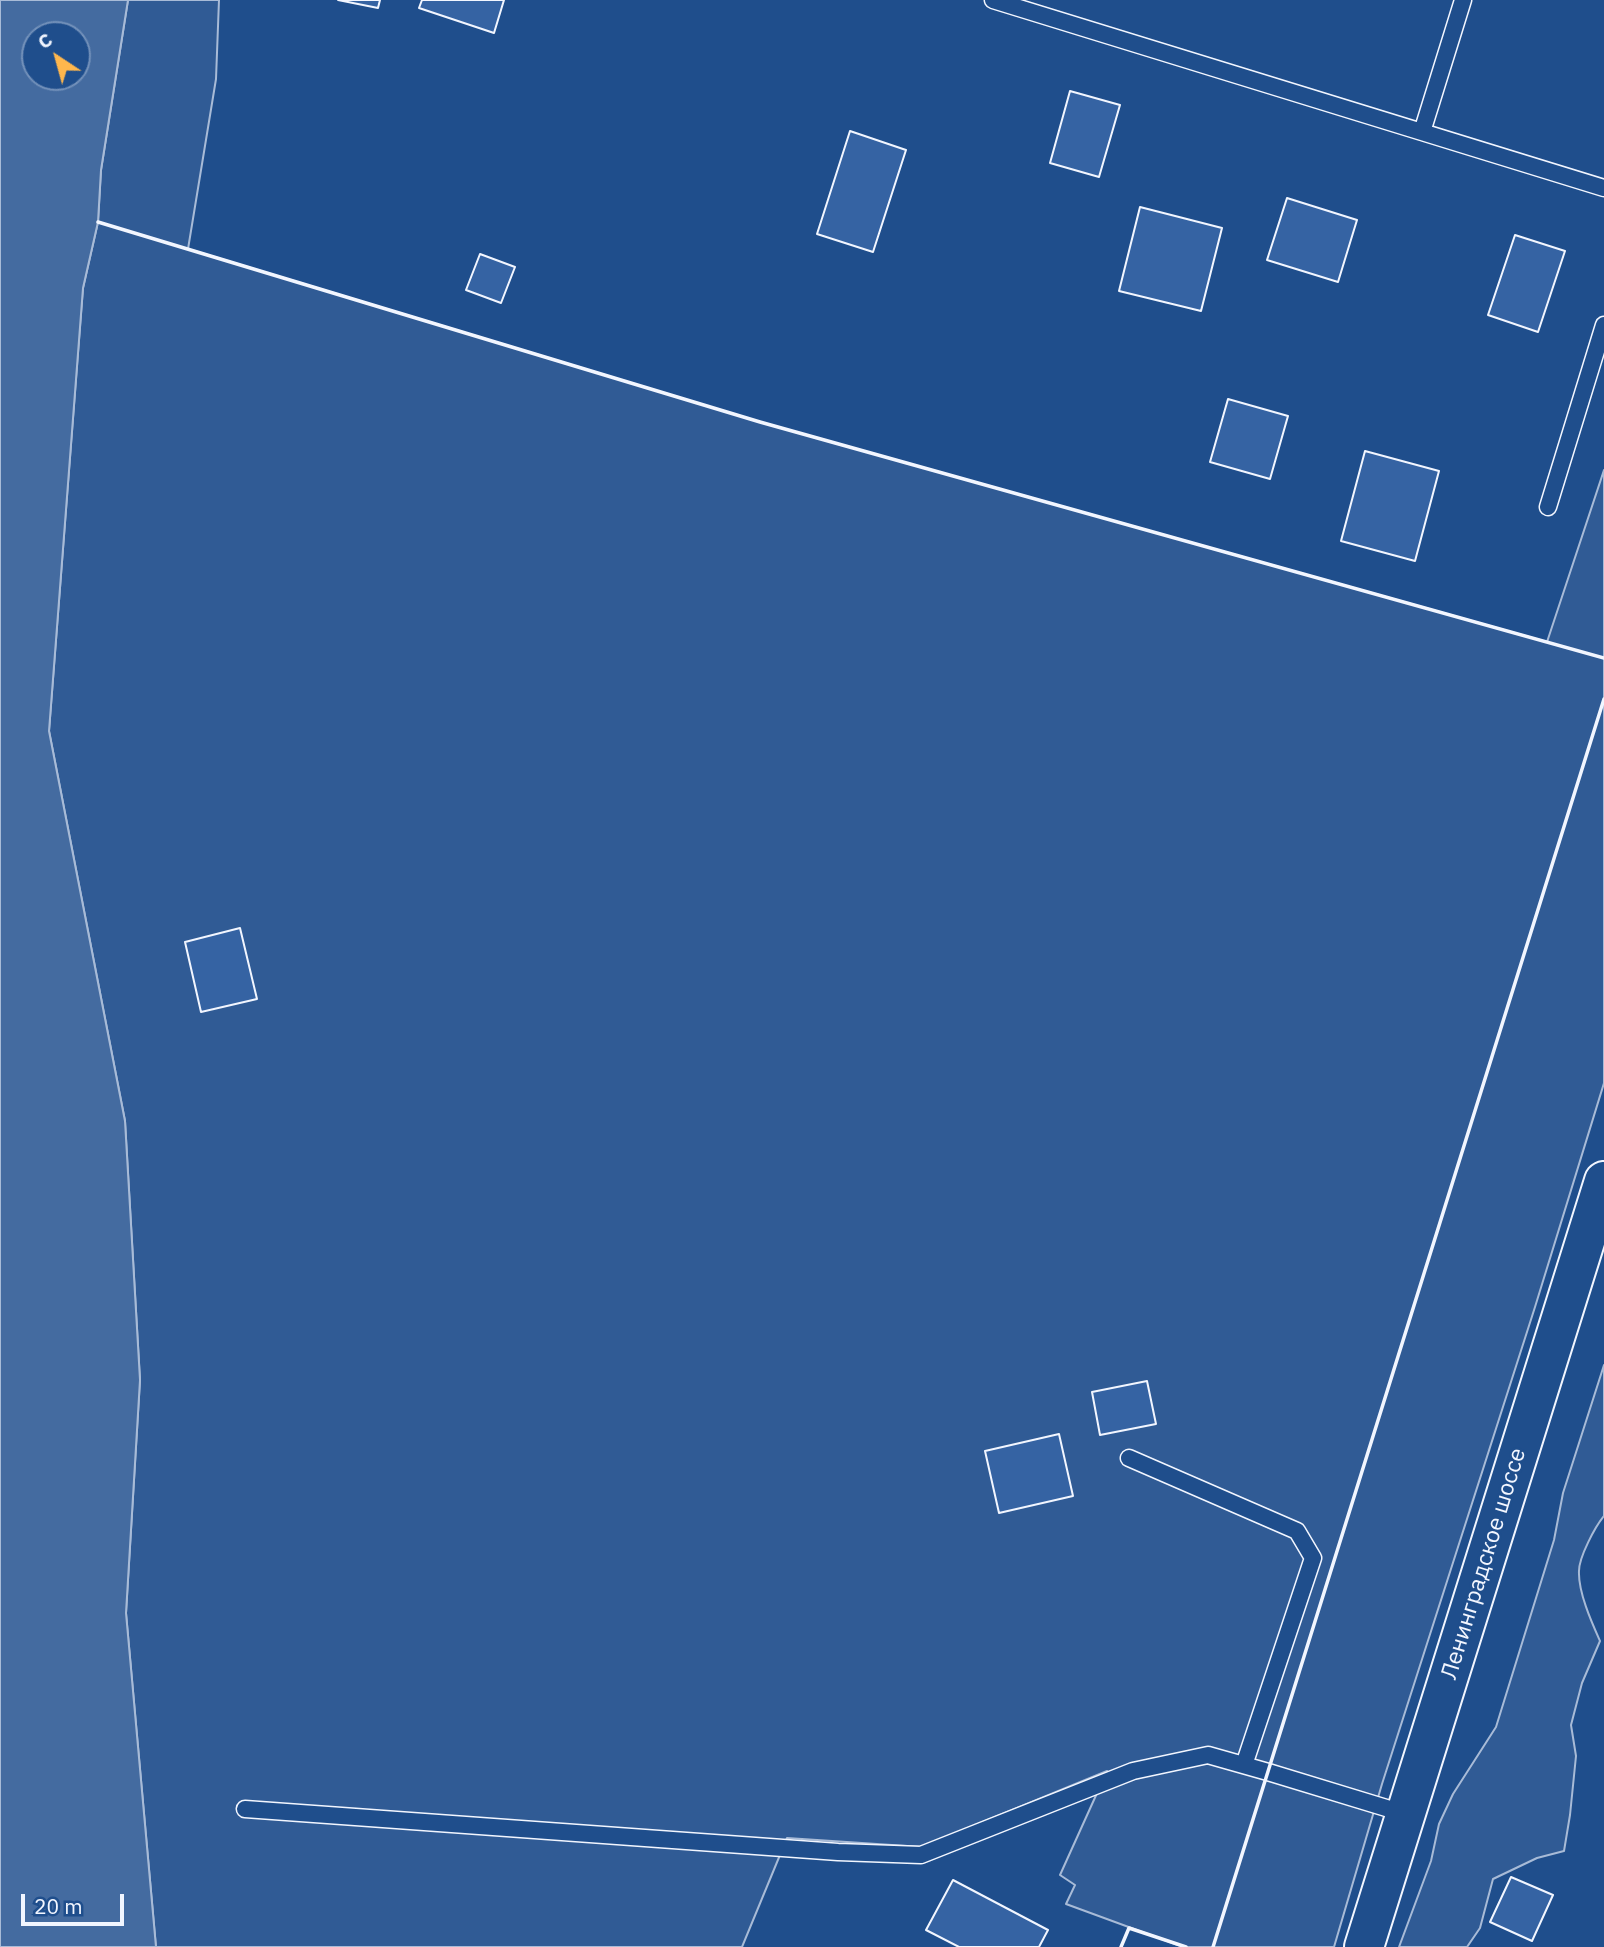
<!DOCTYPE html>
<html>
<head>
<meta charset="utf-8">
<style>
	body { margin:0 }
	#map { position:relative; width:1604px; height:1947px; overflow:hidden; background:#1f4e8c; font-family:"IBM Plex Sans",sans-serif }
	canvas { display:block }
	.north { position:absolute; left:21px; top:21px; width:70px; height:70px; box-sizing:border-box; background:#1f4e8c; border:2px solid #7391ba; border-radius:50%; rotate:324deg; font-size:19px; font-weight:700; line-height:28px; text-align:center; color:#f2f6ff }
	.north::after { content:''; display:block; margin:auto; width:24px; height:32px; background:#ffb74d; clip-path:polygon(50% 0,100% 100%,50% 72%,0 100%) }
	.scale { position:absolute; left:21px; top:1894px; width:103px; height:32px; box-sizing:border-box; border:4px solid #f2f6ff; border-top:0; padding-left:9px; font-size:21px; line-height:24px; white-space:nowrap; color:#f2f6ff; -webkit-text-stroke:5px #1f4e8c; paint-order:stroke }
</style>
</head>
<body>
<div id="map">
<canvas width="1604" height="1947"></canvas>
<div class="north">С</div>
<div class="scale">20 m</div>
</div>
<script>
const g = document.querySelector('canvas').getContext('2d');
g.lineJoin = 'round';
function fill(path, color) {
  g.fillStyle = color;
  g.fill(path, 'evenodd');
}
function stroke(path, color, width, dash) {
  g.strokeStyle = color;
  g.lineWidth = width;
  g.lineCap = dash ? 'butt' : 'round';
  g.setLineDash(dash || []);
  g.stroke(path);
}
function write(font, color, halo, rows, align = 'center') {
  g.font = font + ' "IBM Plex Sans",sans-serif';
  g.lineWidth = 5;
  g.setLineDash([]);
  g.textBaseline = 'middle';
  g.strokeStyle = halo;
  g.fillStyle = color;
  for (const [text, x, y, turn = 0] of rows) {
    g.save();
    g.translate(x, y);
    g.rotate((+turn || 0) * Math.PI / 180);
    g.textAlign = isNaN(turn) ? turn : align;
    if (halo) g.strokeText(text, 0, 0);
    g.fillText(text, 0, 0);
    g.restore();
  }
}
const green = new Path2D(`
	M128,0h91l-3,79 -28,170 572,173 787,220 57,-172v613l-69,224 -153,477 -48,163h-151l-117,-43 9,-19 -15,-10 47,-104 -185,76 -135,-9 -45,109h-586l-30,-334 14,-233 -15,-259 -76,-390 34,-443 15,-66 3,-52z
	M1604,1365v151c-9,11 -25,41 -25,55 -1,21 13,52 21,70l-18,42 -11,42 5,31 -6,59 -6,36 -27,7 -44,21 -13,49 -13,19h-68l32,-86 8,-37 14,-30 43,-67 58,-187 9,-47z`);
const water = new Path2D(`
	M0,0h128l-27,170 -3,52 -15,66 -34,443 76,390 15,259 -14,233 30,334h-156zM35,35h42v42h-42z`);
const building = new Path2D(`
	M338,0h42l-2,8z
	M422,0h82l-10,33 -75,-25z
	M1070,91l50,14 -21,72 -49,-14z
	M850,131l56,19 -33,102 -56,-18z
	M1287,198l70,22 -19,62 -71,-22z
	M1140,207l82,21 -21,83 -82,-20z
	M1515,235l50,16 -27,81 -50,-17z
	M480,254l35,13 -14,36 -35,-13z
	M1228,399l60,17 -18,63 -60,-17z
	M1365,451l74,20 -24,90 -74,-20z
	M240,928l17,71 -56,13 -16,-70z
	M1147,1381l9,43 -56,11 -8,-43z
	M1059,1434l14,62 -74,17 -14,-62z
	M1511,1877l42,18 -21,46 -42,-19z
	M953,1880l95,50 -9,17h-80l-33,-17z`);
const lane = new Path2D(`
	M993,0l611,188
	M1422,132l41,-132
	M1548,507l56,-182
	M1129,1458l168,73 16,27 -69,207
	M245,1809l593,43 83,3 212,-84 75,-16 60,17 138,42`);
const primary = new Path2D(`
	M1364,1947l240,-766`);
const wall = new Path2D(`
	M98,222l662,200 844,236
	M1121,1947l8,-19 57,19
	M1213,1947l391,-1248`);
const streetNames = [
	["Ленинградское шоссе",1484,1564,-73]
];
fill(green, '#305b95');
stroke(green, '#a8bbd7', 2);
fill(water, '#446ba0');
stroke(water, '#a8bbd7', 2);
fill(building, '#3563a3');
stroke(building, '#f2f6ff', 2);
stroke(lane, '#f2f6ff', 19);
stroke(primary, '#f2f6ff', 42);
stroke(lane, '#1f4e8c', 16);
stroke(primary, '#1f4e8c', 38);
stroke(wall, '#f2f6ff', 3.5);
write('23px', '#f2f6ff', '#1f4e8c', streetNames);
</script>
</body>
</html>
